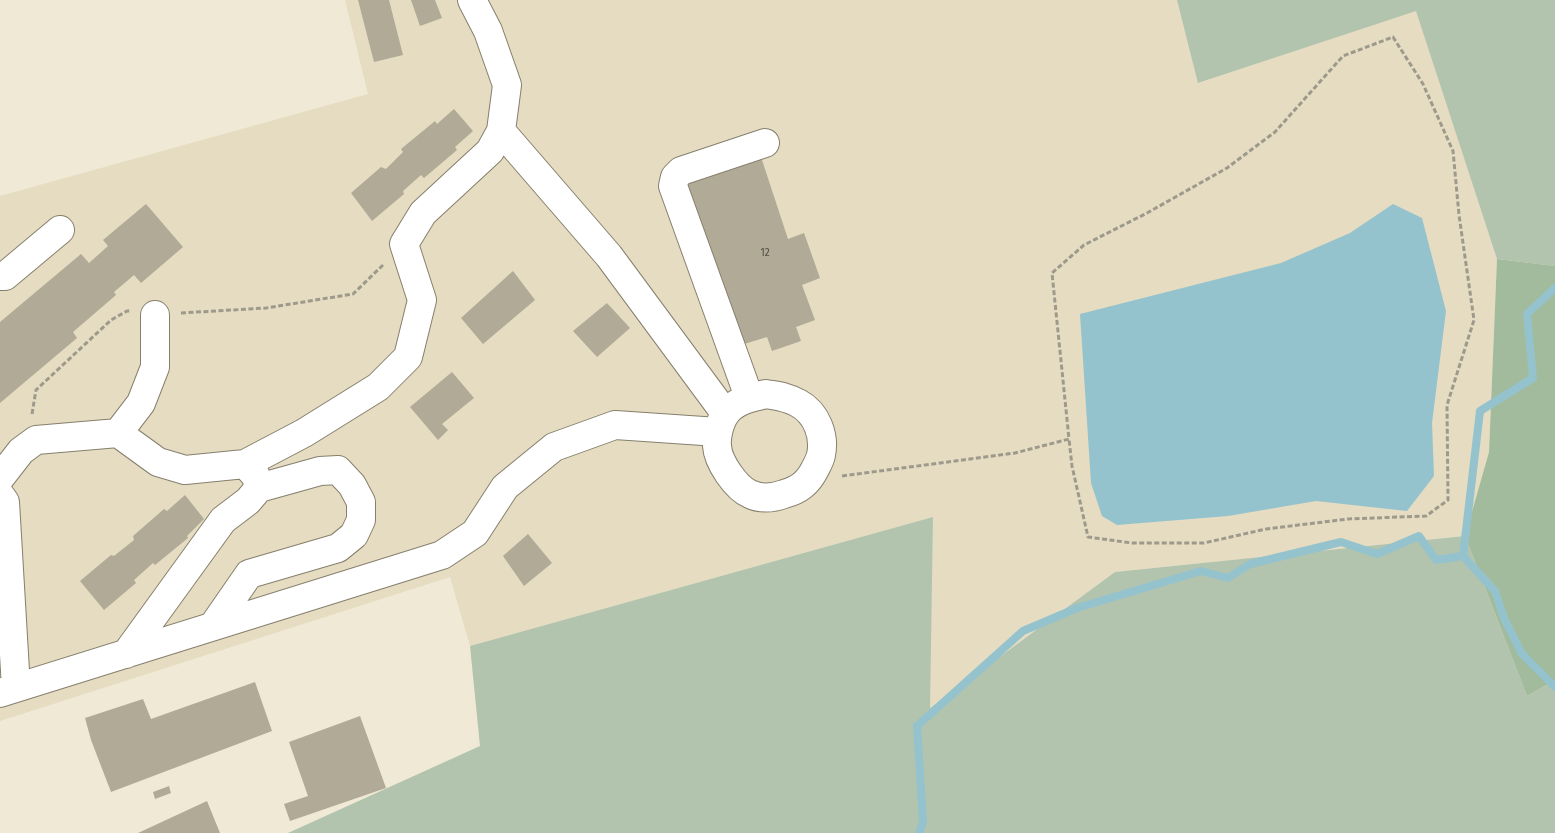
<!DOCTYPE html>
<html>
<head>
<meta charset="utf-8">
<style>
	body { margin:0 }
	canvas { display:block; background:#efe9d5 }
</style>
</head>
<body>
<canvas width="1555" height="833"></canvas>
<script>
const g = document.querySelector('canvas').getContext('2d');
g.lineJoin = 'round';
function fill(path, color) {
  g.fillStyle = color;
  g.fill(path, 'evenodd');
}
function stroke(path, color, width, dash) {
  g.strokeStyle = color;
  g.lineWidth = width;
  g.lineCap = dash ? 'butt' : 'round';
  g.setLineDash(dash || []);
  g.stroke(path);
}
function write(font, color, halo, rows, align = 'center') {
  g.font = font + ' "Fira Sans Condensed",sans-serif';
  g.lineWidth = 5;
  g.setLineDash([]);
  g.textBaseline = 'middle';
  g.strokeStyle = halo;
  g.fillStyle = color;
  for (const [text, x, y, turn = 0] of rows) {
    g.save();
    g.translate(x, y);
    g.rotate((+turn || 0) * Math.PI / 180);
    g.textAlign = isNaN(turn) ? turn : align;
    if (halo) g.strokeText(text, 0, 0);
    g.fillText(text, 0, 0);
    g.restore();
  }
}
const built = new Path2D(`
	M345,0h832l22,83 217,-73 81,249 -8,193 -24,84 -350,36 -186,136 4,-191 -463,129 -20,-69 -450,144v-525l368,-102z`);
const green = new Path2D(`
	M1177,0h378v266l-58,-7 -81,-248 -218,72z
	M933,517l-3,191 185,-136 350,-36 62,160 28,-16v153h-1267l192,-87 -10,-100z`);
const forest = new Path2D(`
	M1497,259l58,7v414l-28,16 -62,-160 24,-84z`);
const water = new Path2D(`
	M1393,204l29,14 24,93 -14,112 2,53 -27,35 -91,-10 -88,15 -111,9 -15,-9 -11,-33 -11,-169 201,-51 69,-30z`);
const stream = new Path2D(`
	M1555,288l-28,26 6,64 -53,33 -17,145 32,35 9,27 18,36 33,33
	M919,833l4,-11 -6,-96 106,-95 54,-23 124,-37 27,7 22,-14 91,-22 36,12 42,-18 17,24 27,-4`);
const building = new Path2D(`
	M358,0h31l14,55 -29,7z
	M411,0h24l7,18 -22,8z
	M454,109l19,22 -18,16 2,3 -33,28 -3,-3 -18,16 1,3 -32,27 -21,-28 30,-26 5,2 17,-17 -2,-3 34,-28 2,3z
	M761,157l27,82 16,-6 16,45 -18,7 13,35 -19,7 5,14 -29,10 -5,-14 -26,8 -54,-163z
	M146,204l37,43 -42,36 -7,-8 -20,17 2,3 -43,37 4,6 -77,65v-81l81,-68 8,9 19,-17 -5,-6z
	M513,271l22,29 -52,44 -22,-26z
	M607,303l23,25 -33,29 -24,-26z
	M452,372l22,26 -32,26 6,6 -10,10 -28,-33z
	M185,495l19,24 -17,17 1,2 -33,27 -2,-2 -19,17 2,3 -32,27 -24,-29 31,-26 3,1 20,-16 -1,-4 31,-27 3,2z
	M528,534l24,29 -28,23 -21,-30z
	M255,682l17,49 -161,61 -20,-52 -6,-22 58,-19 8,20z
	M360,716l26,72 -96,33 -6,-17 24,-8 -19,-54z
	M169,786l2,7 -16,6 -2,-7z
	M207,801l13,32h-82z`);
const path = new Path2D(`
	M181,313l85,-5 87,-14 31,-30
	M32,414l4,-24 75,-70 16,-9h3
	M842,476l173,-23 54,-14 -17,-166 32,-28 63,-32 80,-45 48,-36 68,-76 50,-19 30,47 30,67 6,64 15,105 -27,85 1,95 -22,16 -78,3 -82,10 -62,14h-72l-44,-6 -16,-71 -3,-27`);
const minor = new Path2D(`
	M501,131l108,125 116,157
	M0,276h5l55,-46
	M766,394c11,2 22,3 32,9 19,10 27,33 23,52 -1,5 -4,10 -6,14 -7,14 -16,21 -31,25 -11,4 -24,5 -34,0 -14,-6 -32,-32 -33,-48 -1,-10 3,-25 9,-33 9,-12 26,-16 40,-19z
	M749,397l-76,-211 2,-9 6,-6 84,-28
	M118,433l40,29 27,8 60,-6 11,12 3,12 -11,13 -25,19 -97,134
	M245,464l59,-31 74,-46 30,-30 14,-57 -18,-56 19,-31 67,-62 11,-20 6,-46 -19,-54 -16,-31
	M0,478l21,-27 15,-11 82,-7 23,-30 14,-36v-52
	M0,495l5,7 11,186
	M213,626l36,-52 89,-26 16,-13 7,-15v-18l-9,-17 -14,-15 -18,1 -61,17
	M0,693l442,-138 33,-22 30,-46 49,-40 61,-22 103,7`);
const numberNames = [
	["12",765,253]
];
fill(built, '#e5dcc1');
fill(green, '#b2c3ae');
fill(forest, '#a2bb9c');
fill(water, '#94c3ce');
stroke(stream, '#94c3ce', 8);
fill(building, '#b0aa97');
stroke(minor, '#857f6d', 30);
stroke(path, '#9e9a8b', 3, [5, 2.5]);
stroke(minor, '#fff', 28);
write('11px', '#535045', null, numberNames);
</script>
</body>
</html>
